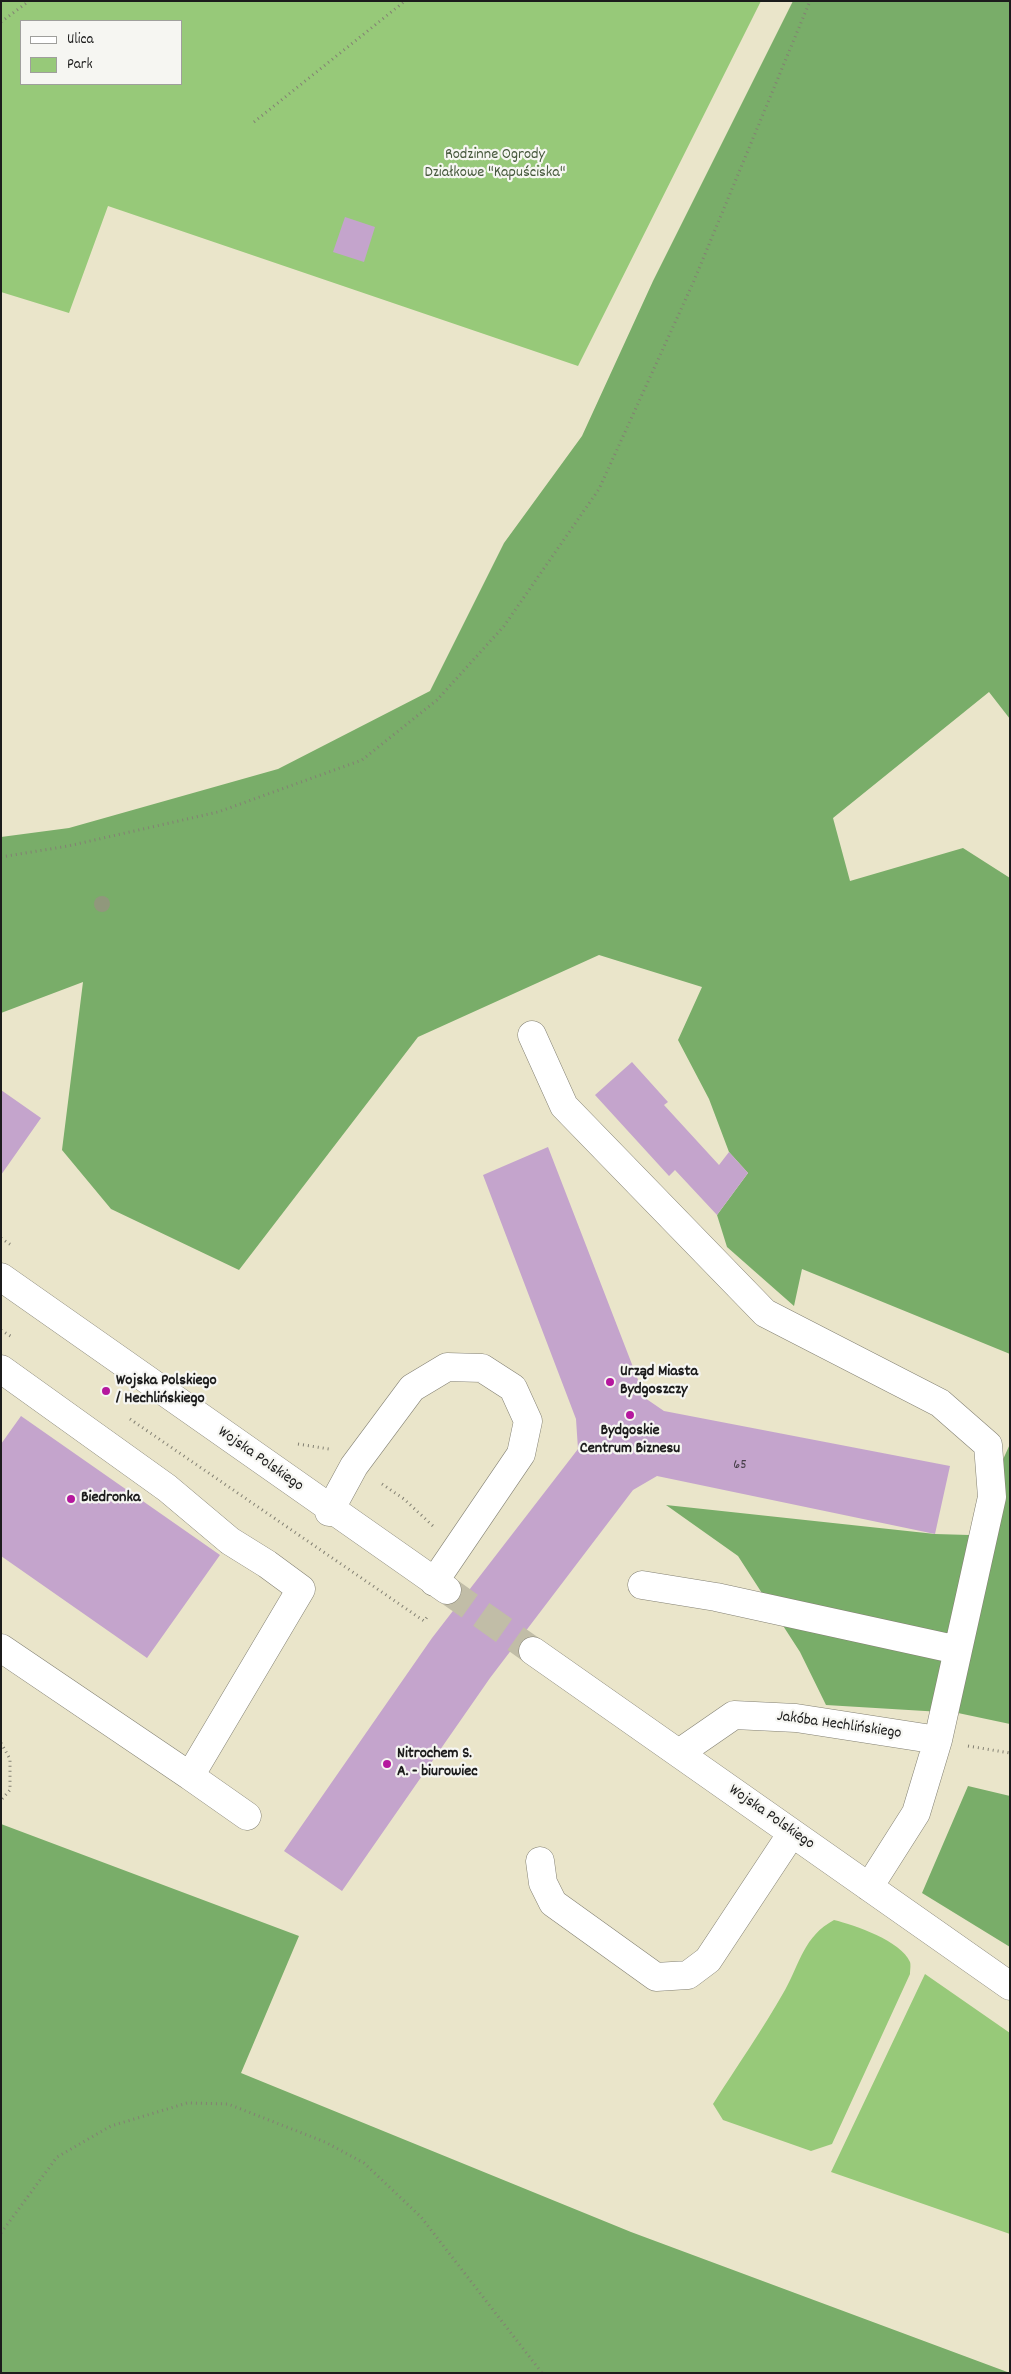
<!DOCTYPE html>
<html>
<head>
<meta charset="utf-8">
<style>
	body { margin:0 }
	#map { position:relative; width:1011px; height:2374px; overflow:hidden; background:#eae5ca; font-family:Dekko,sans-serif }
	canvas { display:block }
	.frame { position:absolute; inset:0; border:2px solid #1c1c1c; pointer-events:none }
	.legend { position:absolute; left:20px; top:20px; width:162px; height:65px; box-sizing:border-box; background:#f6f6f2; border:1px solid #9f9f9c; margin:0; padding:6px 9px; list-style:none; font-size:15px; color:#1c1c1c }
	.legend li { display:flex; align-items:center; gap:10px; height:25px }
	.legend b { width:25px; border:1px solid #9f9f9c }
</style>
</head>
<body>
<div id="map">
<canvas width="1011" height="2374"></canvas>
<div class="frame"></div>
<ul class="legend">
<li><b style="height:6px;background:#fff"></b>Ulica</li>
<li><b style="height:14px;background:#97c979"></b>Park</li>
</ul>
</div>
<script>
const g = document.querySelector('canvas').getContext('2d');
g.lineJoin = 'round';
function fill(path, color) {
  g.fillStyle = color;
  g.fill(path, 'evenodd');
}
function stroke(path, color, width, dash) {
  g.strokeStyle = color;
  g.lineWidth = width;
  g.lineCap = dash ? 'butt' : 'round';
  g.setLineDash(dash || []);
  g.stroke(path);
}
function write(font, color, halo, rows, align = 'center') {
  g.font = font + ' Dekko,sans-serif';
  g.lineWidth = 4.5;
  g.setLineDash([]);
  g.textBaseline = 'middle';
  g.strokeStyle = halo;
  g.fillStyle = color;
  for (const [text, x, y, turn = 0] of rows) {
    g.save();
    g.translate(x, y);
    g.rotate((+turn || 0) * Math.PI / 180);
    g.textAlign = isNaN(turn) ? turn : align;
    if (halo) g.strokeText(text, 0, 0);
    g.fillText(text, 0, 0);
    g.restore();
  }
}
const green = new Path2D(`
	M1,1h760l-183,365 -470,-160 -39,107 -68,-21zM21,21h160v63h-160z
	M834,1920c21,5 67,21 76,42 1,3 0,9 0,12l-78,170 -21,7 -88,-31 -10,-16c24,-38 50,-75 72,-114 15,-27 19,-54 49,-70z
	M925,1974l85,59v201l-179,-62z`);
const forest = new Path2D(`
	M793,1h217v718l-21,-27 -156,126 17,63 113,-33 47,30v476l-208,-85 -8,37 -67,-59 -10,-32 31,-42 -19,-21 -20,-53 -31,-59 24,-53 -103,-32 -181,82 -179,233 -128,-61 -49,-59 21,-168 -82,31v-176l68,-9 209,-59 152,-78 74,-148 78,-107 71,-155z
	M1010,1444v280l-52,-11 -132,-8 -26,-53 -62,-96 -72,-51 269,29 34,1z
	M968,1786l42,10v151l-88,-54z
	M1,1824l298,112 -58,137 390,159 379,141h-1009z`);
const building = new Path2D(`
	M345,217l30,10 -11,35 -31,-10z
	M632,1062l36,40 -4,3 55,60 10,-13 19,21 -31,42 -42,-45 -6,6 -74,-81z
	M1,1090l40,28 -40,57z
	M548,1147l97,251 19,13 286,55 -15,68 -278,-58 -24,14 -143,188 -148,213 -58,-40 148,-213 146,-189 -2,-30 -93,-244z
	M21,1416l199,139 -73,103 -146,-102v-112z`);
const minorTunnel = new Path2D(`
	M447,1590l86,61`);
const path = new Path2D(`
	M1,22l28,-21
	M254,122l151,-121
	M1,857l67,-11 150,-34 144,-52 75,-60 67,-74 95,-137 94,-206 117,-282
	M1,1238l10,7
	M1,1330l11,7
	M130,1419l294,202 4,-5
	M298,1444l31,5
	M382,1484l22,15 29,27
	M1,1743l9,16v31l-9,10
	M968,1746l42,7
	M1,2233l56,-76 54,-31 76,-23 41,1 97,38 39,21 57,54 121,156`);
const minor = new Path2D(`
	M532,1035l32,71 201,207 175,90 48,42 4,52 -54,243 -22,73 -47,74
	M1,1277l446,313
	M1,1369l166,119 63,53 37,23 34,25 -111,187 -189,-128
	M329,1512l25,-46 58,-78 35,-21 35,1 31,20 15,33 -7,33 -87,128
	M642,1585l74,12 242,53
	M533,1651l477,335
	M679,1753l55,-38 62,3 142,22
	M190,1776l57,40
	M540,1861l3,22 10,20 103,74 32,-2 20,-15 84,-127`);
const trees = [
	[102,904]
];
const markers = [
	[610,1382,5,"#b5179e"],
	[106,1391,5,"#b5179e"],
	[630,1415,5,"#b5179e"],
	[71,1499,5,"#b5179e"],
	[387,1764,5,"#b5179e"]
];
const numberNames = [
	["65",740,1466]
];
const parkNames = [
	["Rodzinne Ogrody",495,156],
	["Działkowe \"Kapuściska\"",495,174]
];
const poiNames = [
	["Urząd Miasta",620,1373],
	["Bydgoszczy",620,1391],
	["Wojska Polskiego",116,1382],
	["/ Hechlińskiego",116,1400],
	["Bydgoskie",630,1432,"center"],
	["Centrum Biznesu",630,1450,"center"],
	["Biedronka",81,1499],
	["Nitrochem S.",397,1755],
	["A. - biurowiec",397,1773]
];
const streetNames = [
	["Wojska Polskiego",260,1460,35],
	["Jakóba Hechlińskiego",839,1726,8],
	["Wojska Polskiego",771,1818,35]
];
fill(green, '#97c979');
fill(forest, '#79ad69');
fill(building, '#c4a4cc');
stroke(minorTunnel, '#c1bda7', 28, [28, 14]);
stroke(minor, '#838073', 29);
stroke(path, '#838073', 3, [1, 4]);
stroke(minor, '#fff', 28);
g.fillStyle = '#90987c';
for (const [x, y] of trees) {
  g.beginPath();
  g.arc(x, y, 8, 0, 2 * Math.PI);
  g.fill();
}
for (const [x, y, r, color] of markers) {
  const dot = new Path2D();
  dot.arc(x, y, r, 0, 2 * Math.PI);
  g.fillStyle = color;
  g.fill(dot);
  stroke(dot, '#f6f6f2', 2);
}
write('14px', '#463e48', null, numberNames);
write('16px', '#47593d', '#f6f6f2', parkNames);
write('bold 16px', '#1c1c1c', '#f6f6f2', poiNames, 'left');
write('16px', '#1c1c1c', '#f6f6f2', streetNames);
</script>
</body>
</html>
